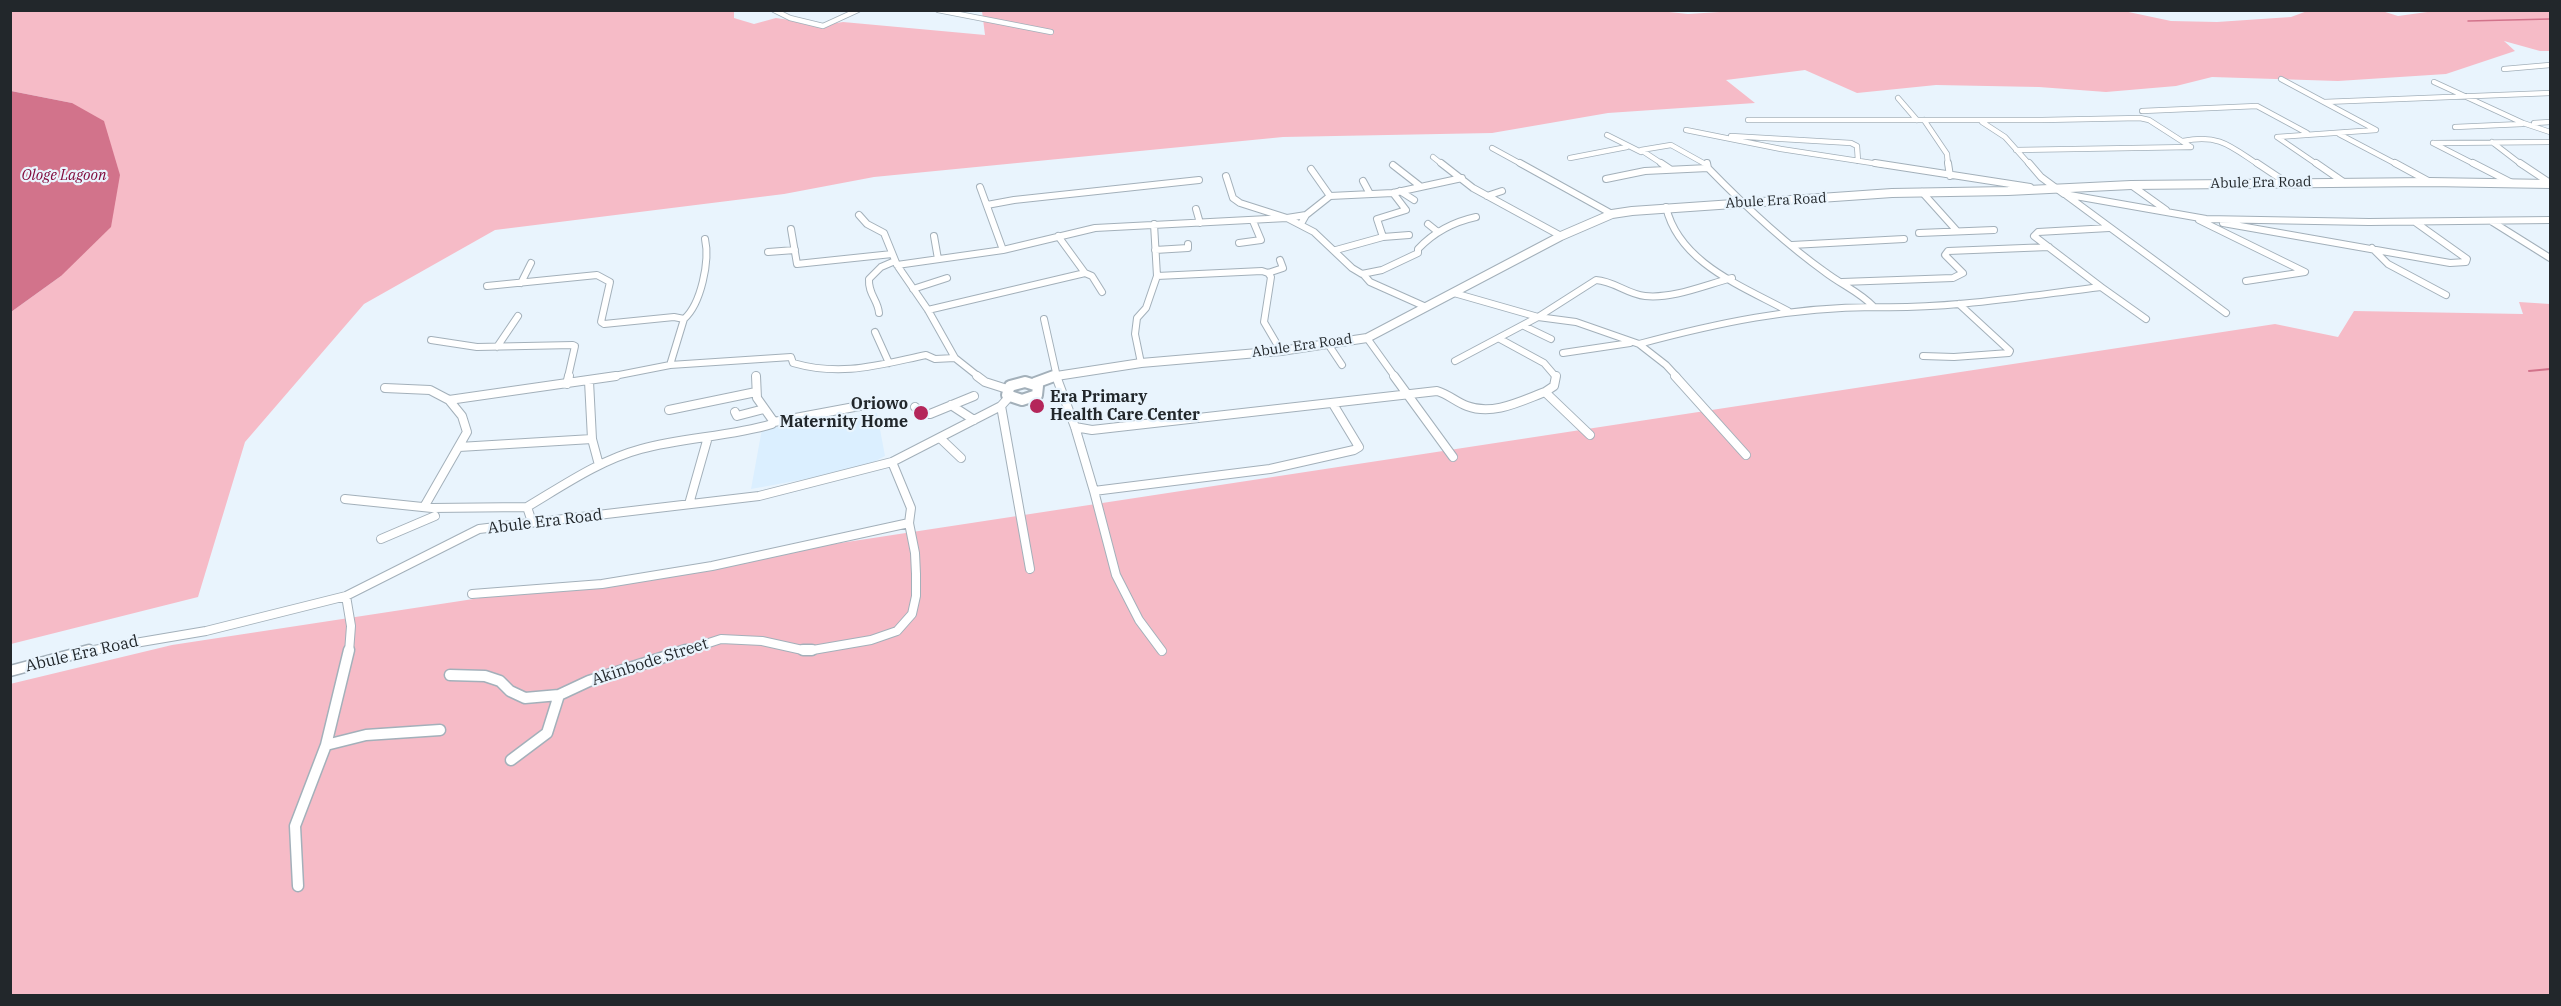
<!DOCTYPE html>
<html>
<head>
<meta charset="utf-8">
<style>
	body { margin:0 }
	#map { position:relative; width:2561px; height:1006px; overflow:hidden; background:#e9f4fd; font-family:"IBM Plex Serif",serif }
	canvas { display:block }
	.frame { position:absolute; inset:0; border:12px solid #22272b; pointer-events:none }
</style>
</head>
<body>
<div id="map">
<canvas width="2561" height="1006"></canvas>
<div class="frame"></div>
</div>
<script>
const g = document.querySelector('canvas').getContext('2d');
g.lineJoin = 'round';
function fill(path, color) {
  g.fillStyle = color;
  g.fill(path, 'evenodd');
}
function stroke(path, color, width, dash) {
  g.strokeStyle = color;
  g.lineWidth = width;
  g.lineCap = dash ? 'butt' : 'round';
  g.setLineDash(dash || []);
  g.stroke(path);
}
function write(font, color, halo, rows, align = 'center') {
  g.font = font + ' "IBM Plex Serif",serif';
  g.lineWidth = 4.5;
  g.setLineDash([]);
  g.textBaseline = 'middle';
  g.strokeStyle = halo;
  g.fillStyle = color;
  for (const [text, x, y, turn = 0] of rows) {
    g.save();
    g.translate(x, y);
    g.rotate((+turn || 0) * Math.PI / 180);
    g.textAlign = isNaN(turn) ? turn : align;
    if (halo) g.strokeText(text, 0, 0);
    g.fillText(text, 0, 0);
    g.restore();
  }
}
const built = new Path2D(`
	M877,413l8,43 -24,13 -110,20 11,-60z`);
const green = new Path2D(`
	M734,10v8l20,6 22,-6 47,7 20,-3 142,13 -3,-24 668,-1 38,4 63,-4h368l52,11 46,1 74,-5 19,-7 72,1 16,5 44,-6 108,1v40h-10l-36,-10 11,10 -69,23 -108,7 -126,-4 -36,9 -70,6 -67,-5 -103,-2 -79,8 -52,-23 -79,10 29,23 -147,10 -116,20 -209,4 -409,40 -90,17 -289,36 -131,74 -119,138 -47,155 -187,47v-332l50,-36 11,-173 -61,-12v-80z
	M2519,302l31,2v691h-2539l-1,-311 162,-39 2103,-321 63,13 16,-26 169,3z`);
const water = new Path2D(`
	M11,91l61,12 32,18 16,54 -9,52 -50,49 -50,36z`);
const streamFar1 = new Path2D(`
	M2468,21l82,-2`);
const stream = new Path2D(`
	M2529,371l21,-2`);
const minorFar3 = new Path2D(`
	M774,10l16,8 33,8 35,-16
	M938,10l113,22
	M2504,69l46,-4
	M2281,79l95,51 -99,7 41,28
	M2434,82l89,41 27,9
	M1898,98l19,22
	M2324,102l226,-9
	M2142,111l115,-5 50,27
	M1748,120h294l98,-2 9,2 42,27
	M1924,120l23,34 1,11
	M1982,122l23,15 25,28
	M2534,123l16,-1
	M2455,127l67,-3
	M1686,130l95,19 104,16
	M2339,134l59,31
	M1607,135l34,17
	M1731,136l120,7 6,3 1,15
	M2183,141c37,-7 47,5 76,24
	M2492,142l30,23
	M2433,143l117,-1
	M2433,143l43,22
	M1492,148l31,17
	M2016,150l175,-3
	M1433,157l10,8
	M1570,158l57,-11
	M1664,165l-23,-15 30,-5 36,20`);
const minorFar2 = new Path2D(`
	M1441,163l32,25 88,48
	M1520,163l92,51
	M1661,163l9,6
	M1707,163l1,5
	M1875,163l155,24
	M1948,163l2,13
	M2029,163l12,14 23,17 142,25 163,3 181,-2
	M2257,163l30,20
	M2316,163l29,20
	M2395,163l35,19
	M2473,163l39,20
	M2520,163l30,20
	M1393,165l27,21
	M1311,169l19,27
	M1226,176l7,22 7,5 47,15 19,-3
	M1606,179l39,-8 63,-3c36,37 75,74 117,104 17,13 35,20 49,35 -81,0 -157,16 -235,37
	M1363,181l7,13
	M2131,185l35,25
	M980,187l23,63
	M1400,191l14,9
	M1922,192l35,39
	M2066,195l160,118
	M1487,196l15,-5
	M987,205l27,-5 185,-20
	M1666,207c13,56 76,79 122,104
	M1196,209l4,14
	M859,215l8,9 17,9 13,32 31,45 27,48 24,19
	M2199,220l106,52 -59,9
	M2491,221l59,37
	M1302,222l4,-7 24,-19 63,-3 69,-15
	M2223,223l227,40 16,-1 1,-3 -52,-37
	M1428,224l10,8
	M791,229l6,35 95,-10
	M1919,233l75,-3
	M934,236l4,23
	M1058,236l27,37 7,3 10,16
	M1383,237l26,-2
	M1239,243l22,-3 -8,-19
	M1792,245l112,-6
	M2372,248l16,16 58,31
	M1155,250l33,-2v-4
	M1336,250l47,-13 -6,-18 29,-9 -13,-17
	M768,252l27,-2
	M897,265l106,-15 92,-22 192,-10 27,14 38,36 10,6 20,-4 36,-17v-4c16,-17 35,-27 58,-32
	M1268,273l3,4 -7,45 17,29
	M1363,274l7,8 56,25
	M1157,276l105,-5 6,2 15,-5 -3,-8
	M1842,282l111,-4 10,-5 -18,-18 3,-4 101,-4
	M521,283l10,-20
	M487,286l110,-11 13,7 -9,40 3,2 70,-7 10,2 -14,46
	M2101,287l45,32
	M913,289l34,-11
	M1454,293l84,24 38,5 63,22 27,21 11,12
	M1874,307c76,2 152,-11 227,-20l-67,-51 4,-4 71,-4
	M928,310l157,-37
	M879,313c-1,-13 -11,-19 -10,-34l12,-12 14,-6
	M684,319c17,-15 26,-58 21,-80
	M1044,319l13,58
	M1524,326l27,13
	M875,332l14,31
	M1367,338l28,39
	M1500,339l44,24 12,14
	M431,340l46,7 96,-2 2,1 -7,31
	M1328,344l14,21
	M497,347l21,-31
	M1563,353l67,-10
	M1923,356l31,1 55,-4 1,-2 -51,-47
	M1455,361l83,-44 58,-37c18,1 31,14 49,16 28,3 60,-11 87,-18
	M1141,363l-6,-29 2,-16 9,-10 11,-32 -3,-52
	M609,377l61,-12 121,-8 2,6c49,14 85,2 133,-8l9,4 20,-1`);
const minorFar1 = new Path2D(`
	M977,376l8,6 22,7
	M1056,376l19,51 19,64 176,-22 84,-19 5,-3 -26,-43
	M1394,376l59,81
	M1556,376l-2,10 -9,6 45,43
	M1675,376l71,79
	M589,381l3,58 7,26
	M567,384l2,-8
	M385,388l45,2 19,10 167,-24
	M951,405l23,15
	M1001,406l29,163
	M915,407l8,7h7l44,-18
	M669,410l87,-18
	M735,412l2,4 27,-7
	M774,422l91,-17
	M1075,427l17,3 345,-39c11,3 19,11 30,15 26,10 54,-5 78,-14
	M940,438l21,20
	M459,447l133,-8
	M1094,491l22,84 23,45 23,31
	M345,499l87,9 95,-1
	M689,504l19,-67
	M424,507l43,-75 -5,-16 -13,-16
	M532,522l-5,-15c37,-22 73,-47 114,-58 43,-12 88,-12 131,-25l2,-2 -17,-24 -1,-22
	M381,539l54,-23
	M472,594l130,-10 110,-18 197,-43
	M346,596l5,30 -2,26
	M82,652l124,-21 140,-35 133,-67 280,-33 133,-34 109,-56 8,-9
	M681,652l40,-13 41,2 45,10 64,-11 26,-9 15,-17 4,-18v-22l-1,-21 -6,-30 2,-15 -19,-46`);
const minor = new Path2D(`
	M349,650l-23,95 40,-10 74,-5
	M803,650h9
	M10,671l79,-21
	M450,675l35,1 15,5 10,10 15,7 34,-3
	M511,760l36,-27 12,-38 30,-14 97,-31
	M298,886l-3,-60 31,-81`);
const tertiaryFar1 = new Path2D(`
	M1050,377l91,-14 140,-12 86,-13 194,-102 51,-22 20,-3 260,-18 116,-2 123,-6 299,-3 120,2`);
const tertiary = new Path2D(`
	M1025,382l13,4 -1,9 -15,5 -15,-5 3,-9z
	M1035,383l19,-7`);
const markers = [
	[1037,406,8,"#b4265a"],
	[921,413,8,"#b4265a"]
];
const farStreetnames = [
	["Abule Era Road",2261,183,-1],
	["Abule Era Road",1776,201,-3],
	["Abule Era Road",1302,346,-8]
];
const farWaternames = [
	["Ologe Lagoon",64,176]
];
const poiNames = [
	["Era Primary",1050,397],
	["Health Care Center",1050,415],
	["Oriowo",908,404,"right"],
	["Maternity Home",908,422,"right"]
];
const streetNames = [
	["Abule Era Road",545,522,-7],
	["Abule Era Road",82,654,-13],
	["Akinbode Street",650,662,-18]
];
fill(built, '#dbefff');
fill(green, '#f6bbc7');
fill(water, '#d2738b');
stroke(streamFar1, '#d2738b', 1.5);
stroke(stream, '#d2738b', 2);
stroke(minorFar3, '#a3b0ba', 6);
stroke(minorFar2, '#a3b0ba', 8);
stroke(minorFar1, '#a3b0ba', 10);
stroke(minor, '#a3b0ba', 13);
stroke(tertiaryFar1, '#a3b0ba', 10);
stroke(tertiary, '#a3b0ba', 14);
stroke(minorFar3, '#fff', 4.5);
stroke(minorFar2, '#fff', 6);
stroke(minorFar1, '#fff', 8);
stroke(minor, '#fff', 10);
stroke(tertiaryFar1, '#fff', 8);
stroke(tertiary, '#fff', 10);
for (const [x, y, r, color] of markers) {
  const dot = new Path2D();
  dot.arc(x, y, r, 0, 2 * Math.PI);
  g.fillStyle = color;
  g.fill(dot);
  stroke(dot, '#e9f4fd', 2);
}
write('14px', '#22272b', '#e9f4fd', farStreetnames);
write('italic 15px', '#820a3c', '#e9f4fd', farWaternames);
write('bold 16px', '#22272b', '#e9f4fd', poiNames, 'left');
write('16px', '#22272b', '#e9f4fd', streetNames);
</script>
</body>
</html>
